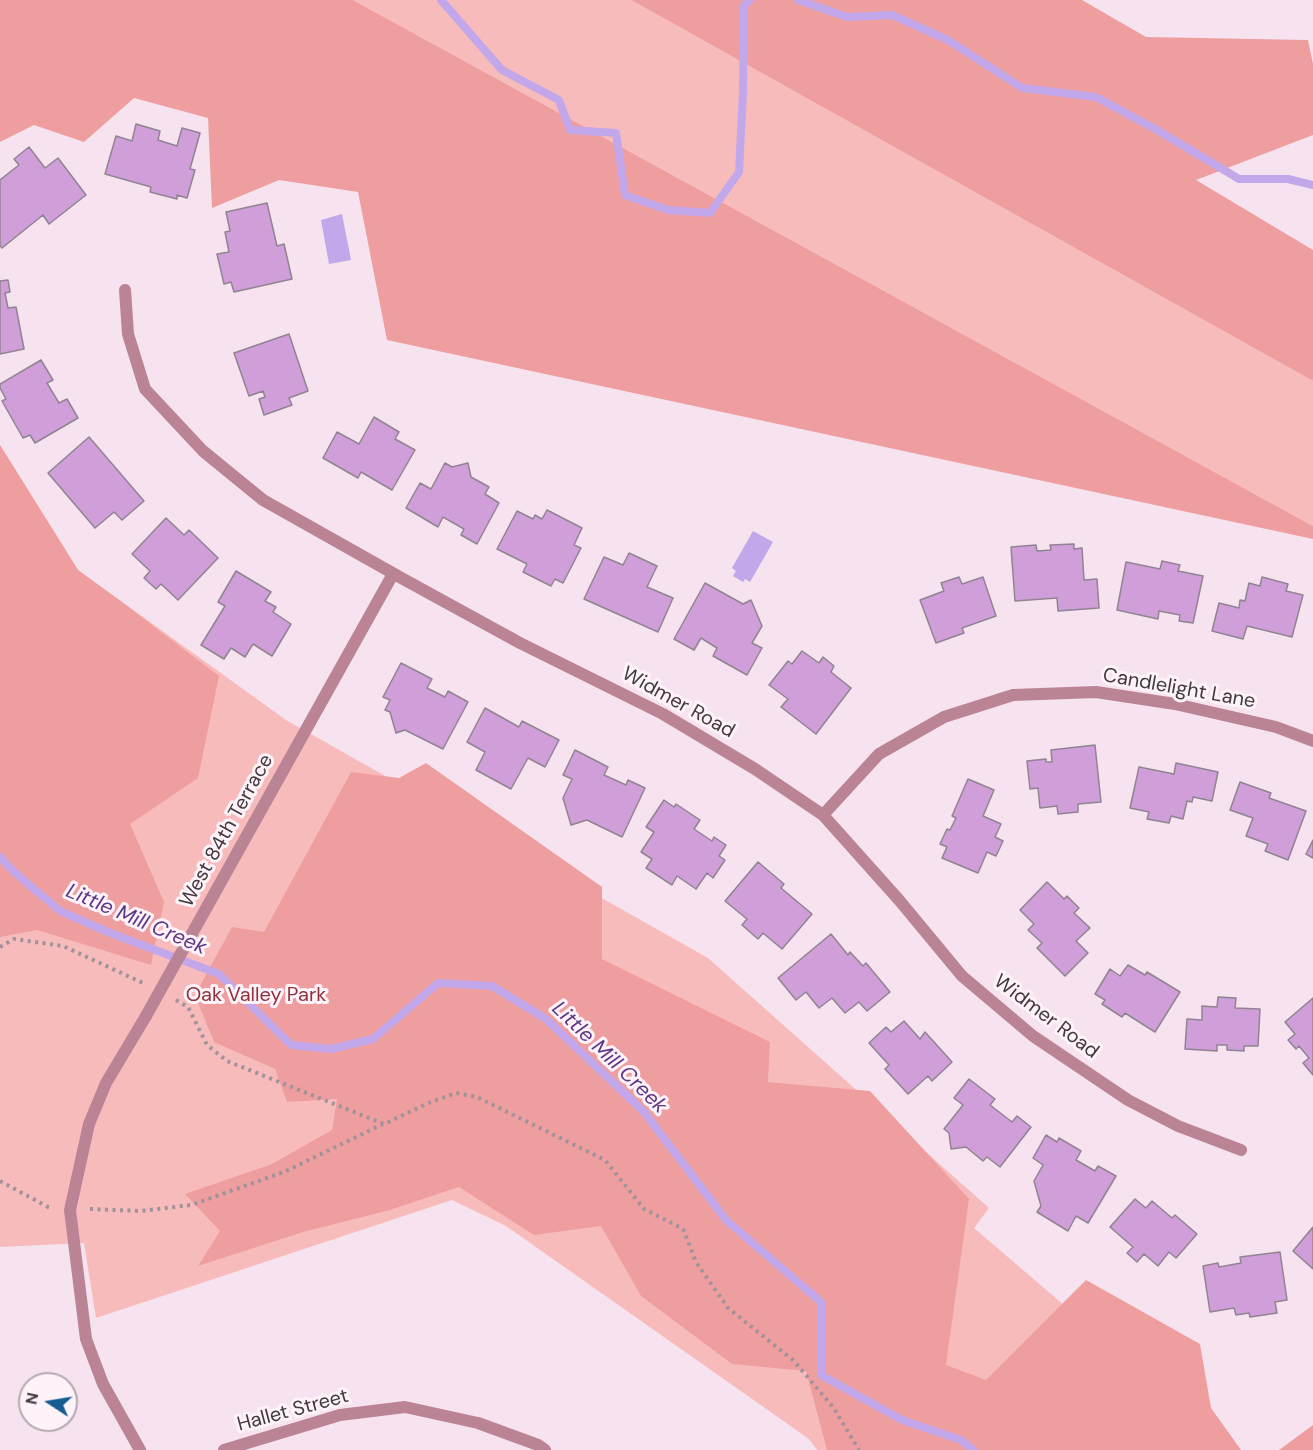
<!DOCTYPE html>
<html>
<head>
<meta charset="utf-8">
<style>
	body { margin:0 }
	#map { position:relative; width:1313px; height:1450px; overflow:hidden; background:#f6e3ef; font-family:"DM Sans",sans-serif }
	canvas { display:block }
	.north { position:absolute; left:18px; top:1372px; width:60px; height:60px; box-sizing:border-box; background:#fff3fa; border:2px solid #b3a9af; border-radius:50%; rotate:282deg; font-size:16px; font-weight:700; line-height:24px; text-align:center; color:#41393e }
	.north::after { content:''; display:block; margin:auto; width:21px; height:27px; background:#155c90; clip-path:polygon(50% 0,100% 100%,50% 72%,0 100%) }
</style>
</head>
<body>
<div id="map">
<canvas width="1313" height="1450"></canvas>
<div class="north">N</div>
</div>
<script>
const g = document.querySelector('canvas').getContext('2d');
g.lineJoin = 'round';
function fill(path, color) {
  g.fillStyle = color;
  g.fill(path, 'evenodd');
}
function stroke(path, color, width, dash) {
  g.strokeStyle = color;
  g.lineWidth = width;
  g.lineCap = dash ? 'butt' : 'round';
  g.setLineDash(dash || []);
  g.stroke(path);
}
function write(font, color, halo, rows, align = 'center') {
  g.font = font + ' "DM Sans",sans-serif';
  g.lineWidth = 6;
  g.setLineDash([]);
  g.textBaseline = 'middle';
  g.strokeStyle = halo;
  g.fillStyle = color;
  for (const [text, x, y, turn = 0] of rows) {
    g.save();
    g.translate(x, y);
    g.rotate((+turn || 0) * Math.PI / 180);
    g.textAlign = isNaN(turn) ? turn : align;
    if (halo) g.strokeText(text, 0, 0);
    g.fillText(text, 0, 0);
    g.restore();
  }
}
const green = new Path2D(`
	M353,0h278l682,381v145z
	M0,445l78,125 208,150 422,238 281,250 -15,20 259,222h-416l-8,-11 -303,-213 -54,-26 -356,118 -12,-75 -84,4z`);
const forest = new Path2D(`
	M0,0h353l960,526v13l-926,-199 -29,-148 -79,-12 -67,28 -4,-90 -74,-20 -50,44 -50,-17 -34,17z
	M631,0h451l64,37 162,3 5,24v71l-117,45 117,70v131z
	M0,445l78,125 45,33 96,73 -21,102 -68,46 34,78 -13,63 -114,-35 -37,7z
	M426,763l176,124v72l168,83 -2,40 102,9 99,108 -23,166 40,15 100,-100 114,64 11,64 30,42h-414l-21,-79 -74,-7 -91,-68 -40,-70 -67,9 -75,-48 -69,23 -87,22 -105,34 22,-35 -35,-37 87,-30 60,-34 5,-31 -50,3 -12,-33 -61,-27 -19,-47 37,-68 32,5 87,-160 48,6z
	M1313,1425v25h-34z`);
const water = new Path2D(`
	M342,214l9,46 -22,4 -8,-44z
	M753,531l20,11 -23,40 -5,-3 -2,3 -10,-6 3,-5 -4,-3z`);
const stream = new Path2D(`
	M441,0l61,70 57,30 11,30 46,3 9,62 43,15 42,3 29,-41 4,-80 1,-86 6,-6
	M798,0l49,17 45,-2 56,25 74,48 74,9 61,33 82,49h49l25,6
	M0,857l13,14 47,40 50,22 109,41 72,71 40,4 42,-10 65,-56 54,3 54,33 98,93 82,108 96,83 -1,72 81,45 59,20 12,10`);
const building = new Path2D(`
	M136,124l24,7 -2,9 19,6 5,-18 18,5 -10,36 5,1 -8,28 -10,-3v4l-27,-7 1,-5 -46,-13 11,-38 16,5z
	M29,147l16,21 13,-10 28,37 -37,29 -6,-9 -41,33 -2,-2v-66l19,-15 -5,-6z
	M267,203l10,43 7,-2 8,35 -58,13 -3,-10 -7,2 -7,-30 12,-2 -4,-20 5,-1 -4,-19z
	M8,280l2,12 -5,1 3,15 8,-1 8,42 -24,5v-73z
	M289,334l19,57 -19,7 3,7 -28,10 -5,-16 6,-2 -2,-6 -14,5 -15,-43z
	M41,360l12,20 -6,3 12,20 8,-4 11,19 -43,25 -5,-8 -7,3 -21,-37 4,-2 -6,-11v-4z
	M374,417l25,15 -4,7 20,11 -23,40 -31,-18 -3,6 -35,-20 14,-26 22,12z
	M89,437l55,64 -22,19 -8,-8 -19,16 -47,-55z
	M445,463l7,4 16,-4 3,14 18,10 -4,7 14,9 -22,41 -16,-9 3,-6 -21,-12 -5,10 -32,-19 14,-25 11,6z
	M547,510l35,18 -8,17 7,3 -18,35 -8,-4 -4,7 -28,-14 4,-8 -30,-15 20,-38 16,8 2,-4 7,4z
	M166,518l18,17 5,-5 29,28 -40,42 -17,-16 -5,5 -12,-11 6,-7 -18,-17z
	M1074,544v5l8,-1 2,32 13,-1 2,29 -41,3 -1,-13 -42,3 -4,-54 25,-2 1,6 14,-1 -1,-5z
	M629,553l28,13 -10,21 26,11 -15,34 -74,-33 20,-42 19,8z
	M1162,561l18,4 -2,6 25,5 -10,47 -14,-2 1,-6 -21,-4 -1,8 -41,-9 9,-48 34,7z
	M236,571l35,21 -6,9 11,6 -3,5 18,12 -19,32 -19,-12 -8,13 -14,-9 -7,11 -23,-14 24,-39 -7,-4z
	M959,577l3,7 21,-7 13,39 -34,12 2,5 -28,10 -16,-43 24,-9 -3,-8z
	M1262,577l26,7 -2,7 17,4 -11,42 -45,-11 -4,13 -31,-8 7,-28 20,5 1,-8 5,1 4,-18 11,3z
	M705,583l38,21 8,-4 11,26 -10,17 10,5 -15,27 -34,-19 4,-8 -16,-10 -7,12 -20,-11z
	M802,651l17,12 4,-6 11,9 -3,6 20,16 -35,46 -35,-27 7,-8 -19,-14 19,-24 4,3z
	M401,663l31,16 -5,9 18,9 3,-6 20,11 -25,47 -38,-19 -9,3 -6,-21 -5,-2 5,-10 -7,-3z
	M485,708l34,19 3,-6 37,19 -14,27 -17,-9 -17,31 -35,-19 9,-18 -18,-10z
	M1095,745l6,57 -23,2v8l-20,2 -1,-8 -17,2 -2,-20 -8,1 -3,-28 19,-2v3h6l-1,-12z
	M575,750l33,17 -4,8 22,10 2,-5 17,8 -23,49 -35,-17 -16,5 -8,-27 9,-19 -9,-4z
	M1176,763l42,9 -6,29 -19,-4 -1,5 -5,-1 -4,18 -12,-3 -2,7 -22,-4 2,-7 -19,-4 9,-41 35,7z
	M968,779l26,11 -11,26 18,8 -6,13 8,4 -7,15 -9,-4 -9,21 -36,-15 5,-11 -7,-3 7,-15 3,1 6,-12 -4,-2z
	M1240,782l31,11 -2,5 37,13 -18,49 -23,-9 3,-7 -22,-8 7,-18 -23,-8z
	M664,800l10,7 2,-3 24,16 -6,9 18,12 2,-4 12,8 -7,11 6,4 -12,18 -6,-5 -11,16 -19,-13 -5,9 -26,-17 6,-9 -11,-7 13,-20 -8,-5z
	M1313,840v18l-7,-4z
	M758,862l26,22 -3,4 31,26 -30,35 -19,-16 -5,6 -16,-14 5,-6 -22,-18z
	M1047,882l17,17 3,-3 12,12 -5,5 16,15 -14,13 12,12 -23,23 -28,-28 5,-5 -14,-13 6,-6 -14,-14z
	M831,934l17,21 2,-3 13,14 3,-3 24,29 -23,19 -8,-9 -14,11 -13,-15 -13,10 -13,-16 -10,8 -18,-22z
	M1128,965l17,10 2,-3 33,20 -25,40 -30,-19 -3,4 -20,-13 3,-4 -10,-6 15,-25 10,7z
	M1218,997l18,1 -1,10 25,1 -2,37h-14v5l-17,-1v-5h-10v6l-32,-2 2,-30 15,1v-14l15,1z
	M1313,998v77l-10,-12 6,-5 -10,-12 -3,3 -8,-9 7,-6 -10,-12z
	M904,1021l16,18 5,-7 27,30 -20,19 -4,-5 -20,18 -23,-25 4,-4 -20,-22 17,-16 5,5z
	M969,1079l26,20 -5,6 22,17 5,-6 14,11 -31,40 -13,-10 -4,4 -17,-14 -15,2 -2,-16 -5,-4 19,-24 -9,-7z
	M1046,1135l11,7 2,-4 22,13 -5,9 19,11 3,-5 18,10 -28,47 -12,-7 -8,15 -31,-19 4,-6 -7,-25 9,-16 -10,-7z
	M1135,1199l11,9 6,-7 20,17 3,-3 22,19 -21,24 -7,-6 -11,14 -14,-12 -7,8 -10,-9 6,-6 -23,-20z
	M1313,1227v42l-20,-18z
	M1280,1252l7,48 -12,2 2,11 -27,4 -1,-4 -13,2 -2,-7 -24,4 -7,-46 15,-3 1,4 22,-4 -1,-6z`);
const path = new Path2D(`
	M0,947l14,-8 49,7 80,37
	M176,1000l12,7 19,38 20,16 157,63 49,-23 23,-8 21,4 128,63 39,49 39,20 13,33 32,46 66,53 39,46 26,43
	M0,1181l48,26 5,1
	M90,1209l51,2 50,-6 93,-33 99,-48`);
const street = new Path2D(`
	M125,290l3,44 17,55 58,62 60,49 142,80 115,63 143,71 92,55 68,46 76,85 63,76 71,60 95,64 50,26 63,24
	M823,815l56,-61 65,-37 69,-22 83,-3 79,12 101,23 37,14
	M208,905l185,-331
	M140,1450l-37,-66 -17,-45 -16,-129 19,-86 17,-41 40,-67
	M224,1450l116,-35 65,-8 73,16 60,22 7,5`);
const streetBridge = new Path2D(`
	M146,1016l62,-111`);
const streetNames = [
	["Candlelight Lane",1179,689,10],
	["Widmer Road",678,703,29],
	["West 84th Terrace",227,831,-61],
	["Widmer Road",1046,1017,37],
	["Hallet Street",293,1411,-15]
];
const parkNames = [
	["Oak Valley Park",256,996]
];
const waterNames = [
	["Little Mill Creek",136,920,23],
	["Little Mill Creek",609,1058,44]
];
fill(green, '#f8bbbc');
fill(forest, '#ef9ea0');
fill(water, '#c2a7ea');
stroke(stream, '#c2a7ea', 8);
fill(building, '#d09ed9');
stroke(building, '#908492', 1.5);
stroke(path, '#a0929b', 4, [3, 4.5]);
stroke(street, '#bb8495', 12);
stroke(streetBridge, '#bb8495', 12);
write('20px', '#41393e', '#fff3fa', streetNames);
write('20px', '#8f313a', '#fff3fa', parkNames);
write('italic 21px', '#5c3786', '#fff3fa', waterNames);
</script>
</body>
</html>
